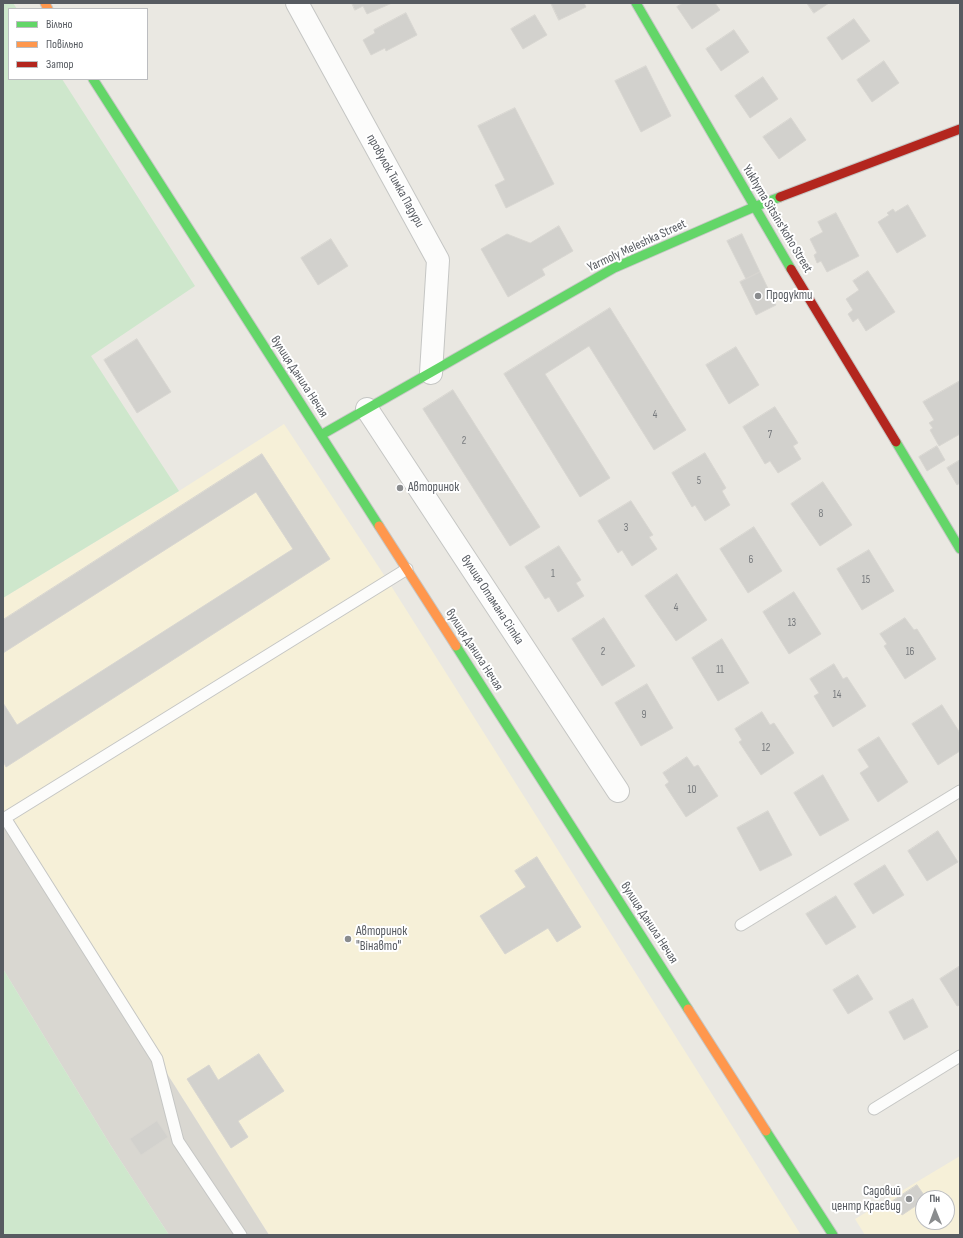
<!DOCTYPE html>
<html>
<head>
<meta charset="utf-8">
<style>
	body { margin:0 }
	#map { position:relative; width:963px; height:1238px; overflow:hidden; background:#eae8e2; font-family:"Sofia Sans Condensed",sans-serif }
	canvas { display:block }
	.frame { position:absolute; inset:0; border:4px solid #575b61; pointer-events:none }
	.legend { position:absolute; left:8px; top:8px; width:140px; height:72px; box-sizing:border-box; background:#fff; border:1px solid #bcbdc0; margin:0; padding:5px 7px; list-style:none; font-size:12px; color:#575b61 }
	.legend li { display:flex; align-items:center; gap:8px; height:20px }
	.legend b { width:20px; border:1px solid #bcbdc0 }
	.north { position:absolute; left:915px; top:1190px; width:40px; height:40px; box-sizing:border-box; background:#fff; border:1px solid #bcbdc0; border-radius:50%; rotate:359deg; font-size:11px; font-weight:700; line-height:16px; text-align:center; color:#575b61 }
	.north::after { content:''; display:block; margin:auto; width:14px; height:18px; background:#8a8c8e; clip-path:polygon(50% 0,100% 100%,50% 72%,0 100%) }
</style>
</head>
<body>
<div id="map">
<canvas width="963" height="1238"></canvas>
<div class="frame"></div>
<ul class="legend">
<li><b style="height:5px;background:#63d668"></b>Вільно</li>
<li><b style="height:5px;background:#ff974d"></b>Повільно</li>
<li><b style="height:5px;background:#b3261e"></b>Затор</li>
</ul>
<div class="north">Пн</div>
</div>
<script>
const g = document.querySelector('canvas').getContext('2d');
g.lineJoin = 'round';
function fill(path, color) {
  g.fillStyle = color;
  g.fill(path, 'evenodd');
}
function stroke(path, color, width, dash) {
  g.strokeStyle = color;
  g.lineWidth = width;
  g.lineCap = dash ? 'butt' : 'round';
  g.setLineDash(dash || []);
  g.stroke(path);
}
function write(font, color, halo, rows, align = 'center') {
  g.font = font + ' "Sofia Sans Condensed",sans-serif';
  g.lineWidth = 4;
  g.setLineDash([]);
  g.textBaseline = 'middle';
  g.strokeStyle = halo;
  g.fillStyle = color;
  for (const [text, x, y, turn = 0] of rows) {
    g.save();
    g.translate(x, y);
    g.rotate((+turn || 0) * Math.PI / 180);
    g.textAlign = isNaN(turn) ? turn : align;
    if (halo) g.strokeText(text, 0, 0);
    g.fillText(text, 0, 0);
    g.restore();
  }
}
const commercial = new Path2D(`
	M284,424l104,157 413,654h-532l-266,-421v-216l176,-107z
	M960,1156v79h-95l-10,-16zM923,1198h24v24h-24z`);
const industrial = new Path2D(`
	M3,814l266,421h-100l-58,-89 -108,-177z`);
const green = new Path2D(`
	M3,3h10l4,6h-8v70h53l133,207 -104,70 88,135 -176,107z
	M3,969l108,177 58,89h-166z`);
const building = new Path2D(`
	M352,3h40l-25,11 -4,-8 -8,4z
	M551,3h33l2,4 -27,13z
	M683,3h32l5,7 -28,19 -15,-22z
	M807,3h22l-15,10z
	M406,13l11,22 -31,16 -1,-3 -14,7 -8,-15 12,-7 -1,-3z
	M535,15l12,20 -24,14 -12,-20z
	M854,19l16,22 -28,19 -15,-22z
	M734,30l15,22 -28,19 -15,-22z
	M884,61l15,22 -27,19 -15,-22z
	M646,66l25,50 -30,16 -26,-51z
	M763,77l15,22 -28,19 -15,-22z
	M515,108l39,76 -48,24 -11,-23 10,-5 -27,-54z
	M791,118l15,22 -27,19 -16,-22z
	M908,205l18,31 -29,17 -19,-31 11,-7 -2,-2 6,-4 2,3z
	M836,213l23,43 -32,16 -6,-11 -4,2 -3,-8 3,-2 -7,-14 13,-7 -5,-10z
	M559,226l14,25 -31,18 3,6 -37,22 -27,-48 26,-15 23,9z
	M742,234l18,38 -14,7 -19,-38z
	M331,239l17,27 -30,19 -17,-27z
	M868,271l27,41 -29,19 -8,-13 -5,4 -5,-8 5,-4 -7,-11 13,-9 -6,-9z
	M760,272l16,33 -20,10 -16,-33z
	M610,308l76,122 -32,20 -65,-104 -44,28 65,104 -30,19 -76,-123z
	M137,339l34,53 -34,21 -33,-53z
	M736,347l23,38 -30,19 -23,-39z
	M960,381v53l-21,12 -9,-16 3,-2 -4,-5 5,-3 -11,-18z
	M453,390l87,137 -30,19 -87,-137z
	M775,407l23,36 -5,3 8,13 -23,14 -8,-12 -5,3 -22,-37z
	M937,446l8,14 -18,11 -8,-14z
	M705,453l21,35 -4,3 8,14 -25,16 -10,-16 -3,2 -20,-34z
	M262,454l68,105 -324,208 -3,-6v-58l14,22 276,-176 -37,-57 -253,161v-33z
	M960,460v23l-3,2 -10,-17z
	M823,482l29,43 -32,21 -29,-42z
	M631,501l22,34 -4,2 8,12 -25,17 -10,-16 -4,3 -20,-32z
	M754,527l28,44 -34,22 -28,-44z
	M559,546l22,34 -5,3 8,13 -26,16 -9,-15 -4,2 -20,-32z
	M869,550l25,41 -32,19 -25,-41z
	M677,574l30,46 -31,21 -31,-45z
	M794,592l27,42 -32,20 -26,-42z
	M604,618l31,48 -33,20 -30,-47z
	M905,618l9,12 3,-1 19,30 -31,20 -21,-33 3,-2 -7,-10z
	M722,639l27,44 -31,18 -26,-43z
	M834,664l9,15 4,-2 19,29 -33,21 -19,-31 5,-3 -9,-14z
	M647,684l26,44 -32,18 -26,-43z
	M942,705l18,28v18l-22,14 -26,-41z
	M762,712l8,13 4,-2 20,30 -33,22 -22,-33 3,-2 -7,-11z
	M879,737l29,45 -30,20 -18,-29 9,-6 -11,-17z
	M687,757l7,10 4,-2 20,31 -32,21 -21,-32 4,-3 -6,-9z
	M823,775l26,45 -29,16 -26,-43z
	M768,811l24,44 -32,16 -23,-43z
	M938,831l20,31 -31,19 -19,-30z
	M537,857l44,70 -24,15 -9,-14 -43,26 -25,-38 46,-29 -11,-16z
	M885,865l19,30 -31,19 -19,-30z
	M836,896l20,31 -30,18 -20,-31z
	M960,966v39l-3,1 -17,-27z
	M858,975l15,24 -25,15 -15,-24z
	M913,999l15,28 -24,13 -15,-28z
	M259,1054l25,37 -46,30 10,16 -17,11 -44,-69 22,-14 9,15z
	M157,1121l11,16 -27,18 -11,-16z
	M917,1185l9,13h-3v3l-21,14 -9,-14z`);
const lane = new Path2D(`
	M741,925l219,-134
	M874,1109l86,-53
	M241,1235l-63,-94 -21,-82 -152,-241 402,-249`);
const street = new Path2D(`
	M297,3l141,257 -7,113
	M367,409l251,382`);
const fast = new Path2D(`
	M636,3l155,266
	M93,79l286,447
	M321,435l293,-167 140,-61 26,-10
	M896,442l64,107
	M456,646l232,363
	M766,1131l67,104`);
const slow = new Path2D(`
	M45,3l3,6
	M379,526l77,120
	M688,1009l78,122`);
const jam = new Path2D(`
	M780,197l180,-68
	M791,269l105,173`);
const markers = [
	[758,296,4,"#8a8c8e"],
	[400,488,4,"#8a8c8e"],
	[348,939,4,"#8a8c8e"],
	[909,1199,4,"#8a8c8e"]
];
const numberNames = [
	["4",655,415],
	["7",770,435],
	["2",464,441],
	["5",699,481],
	["8",821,514],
	["3",626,528],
	["6",751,560],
	["1",553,574],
	["15",866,580],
	["4",676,608],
	["13",792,623],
	["2",603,652],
	["16",910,652],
	["11",720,670],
	["14",837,695],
	["9",644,715],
	["12",766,748],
	["10",692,790]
];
const streetNames = [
	["провулок Тимка Падури",395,181,61],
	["Yukhyma Sitsins'koho Street",777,219,59],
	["Yarmoly Meleshka Street",637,246,-25],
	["вулиця Данила Нечая",299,377,57],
	["вулиця Отамана Сітка",492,600,57],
	["вулиця Данила Нечая",474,650,57],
	["вулиця Данила Нечая",649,923,57]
];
const poiNames = [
	["Продукти",766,296],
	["Авторинок",408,488],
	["Авторинок",356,932],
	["\"Вінавто\"",356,947],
	["Садовий",901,1192,"right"],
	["центр Краєвид",901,1207,"right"]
];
fill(commercial, '#f6f0d8');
fill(industrial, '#d9d7d1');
fill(green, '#cee7cc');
fill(building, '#d2d1cd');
stroke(building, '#d8d6d1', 1);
stroke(lane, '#c5c6c4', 13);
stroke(street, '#c5c6c4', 24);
stroke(fast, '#c6c7c5', 11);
stroke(slow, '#c6c7c5', 11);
stroke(jam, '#c6c7c5', 11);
stroke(lane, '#fcfcfb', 11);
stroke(street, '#fcfcfb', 22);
stroke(fast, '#63d668', 9);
stroke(slow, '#ff974d', 9);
stroke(jam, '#b3261e', 9);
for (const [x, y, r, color] of markers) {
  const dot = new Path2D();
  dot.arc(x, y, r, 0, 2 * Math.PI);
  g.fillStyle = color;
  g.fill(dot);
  stroke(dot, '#fff', 1.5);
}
write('11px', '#76797c', null, numberNames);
write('13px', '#575b61', '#fff', streetNames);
write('13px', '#575b61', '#fff', poiNames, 'left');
</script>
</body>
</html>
